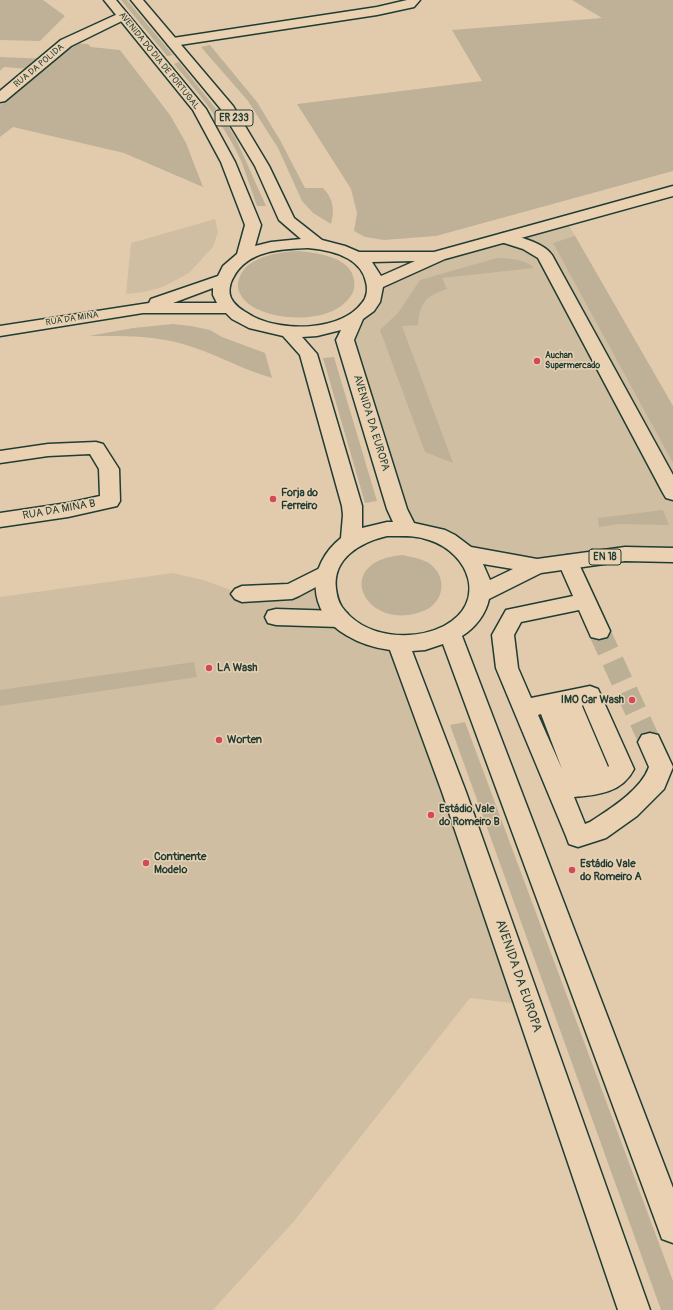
<!DOCTYPE html>
<html>
<head>
<meta charset="utf-8">
<style>
	body { margin:0 }
	canvas { display:block; background:#e2cbad }
</style>
</head>
<body>
<canvas width="673" height="1310"></canvas>
<script>
const g = document.querySelector('canvas').getContext('2d');
g.lineJoin = 'round';
function fill(path, color) {
  g.fillStyle = color;
  g.fill(path, 'evenodd');
}
function stroke(path, color, width, dash) {
  g.strokeStyle = color;
  g.lineWidth = width;
  g.lineCap = dash ? 'butt' : 'round';
  g.setLineDash(dash || []);
  g.stroke(path);
}
function write(font, color, halo, rows, align = 'center') {
  g.font = font + ' Pangolin,sans-serif';
  g.lineWidth = 3;
  g.setLineDash([]);
  g.textBaseline = 'middle';
  g.strokeStyle = halo;
  g.fillStyle = color;
  for (const [text, x, y, turn = 0] of rows) {
    g.save();
    g.translate(x, y);
    g.rotate((+turn || 0) * Math.PI / 180);
    g.textAlign = isNaN(turn) ? turn : align;
    if (halo) g.strokeText(text, 0, 0);
    g.fillText(text, 0, 0);
    g.restore();
  }
}
const built = new Path2D(`
	M215,219l3,13 -5,15 -24,26 -26,14 -19,5 -18,2 5,-51z
	M566,220l107,186v149l-136,11 -130,-37 -62,-189 31,-49 63,-35z
	M173,573l30,7 39,14 50,-3 34,-18 8,40 64,30 130,362 -58,-7 -175,222 -82,90h-213v-713z`);
const green = new Path2D(`
	M0,0h43l22,16 -25,25 -40,-1z
	M121,0h6l46,55 -6,1z
	M572,0h101v171l-237,65 -52,4 -19,-3 -11,-6 3,-18 -6,-24 -54,-85 185,-23 -30,-51 150,-12z
	M72,43l16,1 3,3 29,3 50,65 16,28 17,44 -79,-34 -111,-26 -13,10v-32l41,-35 -37,-3 -4,4v-14l51,2z
	M210,45l47,57 23,38 25,48h18c10,10 12,22 8,36l-18,-11 -11,-12 -24,-53 -30,-47 -47,-54z
	M179,62l44,56 13,21 30,67h-9c-5,-14 -10,-29 -15,-43 -16,-37 -43,-69 -68,-99z
	M575,236l98,170v57l-120,-220z
	M299,251c19,2 52,6 55,29 1,7 0,12 -4,17 -18,26 -69,24 -93,12 -9,-4 -20,-14 -19,-25 3,-27 40,-32 61,-33z
	M497,258c13,1 27,0 37,10l-92,10 5,11c-21,7 -27,13 -29,36l-16,1 51,137 -28,-11 -45,-122 18,-17 22,-33z
	M173,324l18,2 19,4 12,7 43,16 7,25c-31,-9 -58,-25 -89,-34 -31,-9 -63,-8 -94,-8l44,-8z
	M334,357l43,144 -12,2 -42,-145z
	M663,510l6,15 -49,-1 -21,3 -1,-9z
	M403,555c8,2 16,3 24,7 16,9 20,30 6,43 -5,5 -12,7 -19,9 -53,12 -80,-54 -11,-59z
	M194,662l3,15 -197,29v-16z
	M465,722l208,559v29h-12l-211,-585z`);
const minorTunnel = new Path2D(`
	M599,631l51,111`);
const minor = new Path2D(`
	M407,0h13l-6,7 -37,8 -204,31 -5,-1 -1,-3 1,-3 5,-1 204,-31z
	M122,12l4,1 2,3 -2,3 -55,27 -66,55 -5,1v-11l61,-51z
	M504,233c15,4 39,9 48,22l121,220v25l-7,-2 -3,-5 -125,-235 -15,-9 -25,-8 -2,-3 2,-3z
	M96,442l7,2 16,25 1,32 -3,5 -49,11 -68,10v-14l68,-10 32,-7 -1,-27 -9,-15 -42,2 -48,7v-12l48,-7z
	M568,555l7,2 3,5 32,69 -3,6 -8,2 -8,-2 -12,-27 -58,12 -7,13 4,33 13,30 59,-12 8,3 36,80c-12,24 -37,26 -60,28l11,27 5,-2c20,-13 51,-32 59,-55l-11,-25 4,-7 8,-2 8,2 15,32 -9,22 -27,27 -31,22 -28,9 -9,-3 -3,-8 -70,-168 -4,-33 14,-25 67,-14 -15,-34 3,-5zM583,705l26,61 -1,1 -26,-61zM541,714l21,55 -24,-54z
	M326,565l7,3 3,5 -3,5 -34,18 -7,3 -50,3 -7,-3 -4,-5 4,-5 7,-3 46,-2z
	M276,609l63,2 8,2 3,6 -3,6 -8,2 -63,-2 -8,-2 -3,-6 3,-6z`);
const major = new Path2D(`
	M104,0h12l90,109 29,53 26,63 -6,21 16,-4 30,-3 -22,-19 -24,-54 -35,-58 -89,-108h12l90,106 36,60 25,52 28,22 23,6 14,6h75l239,-66v10l-228,63 -62,28 -3,15 -6,9 -11,8 -9,21 53,169 7,14 31,7 10,5 16,12 66,12 88,-12 48,1v14l-48,-1 -84,12 -52,26c-3,15 -14,29 -27,37l211,552v55l-11,-4 -4,-11 -215,-584 -18,6 -13,1 54,141 184,518h-32l-176,-518 -52,-142c-15,-2 -31,-7 -44,-15 -39,-23 -40,-69 -5,-97l2,-23 -1,-9 -42,-151 -17,-19 -34,-8 -17,-9 -6,-6h-83l-143,23v-10l149,-23 2,-4 67,-23 5,-10 14,-12 8,-29 -24,-63 -28,-52zM308,248c23,2 53,9 58,34 2,7 1,16 -4,21 -21,28 -78,29 -108,14 -7,-4 -19,-10 -23,-19 -3,-6 -1,-15 2,-20 14,-28 48,-29 75,-30zM415,261l-34,15 -9,-14zM213,288v7l4,8h-44zM341,330l-5,10 51,169 6,13h-6l-25,6v-22l-45,-152 -15,-17 15,-1zM387,536c14,0 29,-1 42,4 41,13 59,63 15,86 -32,16 -80,12 -102,-19 -4,-6 -5,-11 -6,-18 -4,-31 25,-47 51,-53zM483,564l30,5 -23,11z`);
const markers = [
	[537,361,4,"#d1495b"],
	[273,499,4,"#d1495b"],
	[209,668,4,"#d1495b"],
	[632,700,4,"#d1495b"],
	[219,740,4,"#d1495b"],
	[431,815,4,"#d1495b"],
	[146,863,4,"#d1495b"],
	[572,870,4,"#d1495b"]
];
const farStreetnames = [
	["AVENIDA DO DIA DE PORTUGAL",159,61,51],
	["RUA DA POLIDA",39,66,-40],
	["RUA DA MINA",72,319,-9]
];
const farPoinames = [
	["Auchan",545,356],
	["Supermercado",545,366]
];
const shields = [
	[234,118,38],
	[605,557,32]
];
const shieldNames = [
	["ER 233",234,118],
	["EN 18",605,557]
];
const streetNames = [
	["AVENIDA DA EUROPA",371,423,73],
	["RUA DA MINA B",59,510,-10]
];
const poiNames = [
	["Forja do",281,493],
	["Ferreiro",281,506],
	["LA Wash",217,668],
	["IMO Car Wash",624,700,"right"],
	["Worten",227,740],
	["Estádio Vale",439,809],
	["do Romeiro B",439,822],
	["Continente",154,857],
	["Modelo",154,870],
	["Estádio Vale",580,864],
	["do Romeiro A",580,877]
];
const nearStreetnames = [
	["AVENIDA DA EUROPA",518,976,71]
];
fill(built, '#d0bea2');
fill(green, '#beb197');
stroke(minorTunnel, '#bbaf95', 22, [22, 11]);
stroke(minor, '#1f3d34', 3);
stroke(major, '#1f3d34', 3);
fill(minor, '#ead1b2');
fill(major, '#ead1b2');
for (const [x, y, r, color] of markers) {
  const dot = new Path2D();
  dot.arc(x, y, r, 0, 2 * Math.PI);
  g.fillStyle = color;
  g.fill(dot);
  stroke(dot, '#ead1b2', 1.5);
}
write('9px', '#1f3d34', '#ead1b2', farStreetnames);
write('bold 9px', '#1f3d34', '#ead1b2', farPoinames, 'left');
for (const [x, y, w] of shields) {
  const box = new Path2D();
  box.roundRect(x - w / 2, y - 8, w, 16, 3);
  g.fillStyle = '#ead1b2';
  g.fill(box);
  stroke(box, '#1f3d34', 1);
}
write('bold 10px', '#1f3d34', null, shieldNames);
write('11px', '#1f3d34', '#ead1b2', streetNames);
write('bold 11px', '#1f3d34', '#ead1b2', poiNames, 'left');
write('13px', '#1f3d34', '#ead1b2', nearStreetnames);
</script>
</body>
</html>
